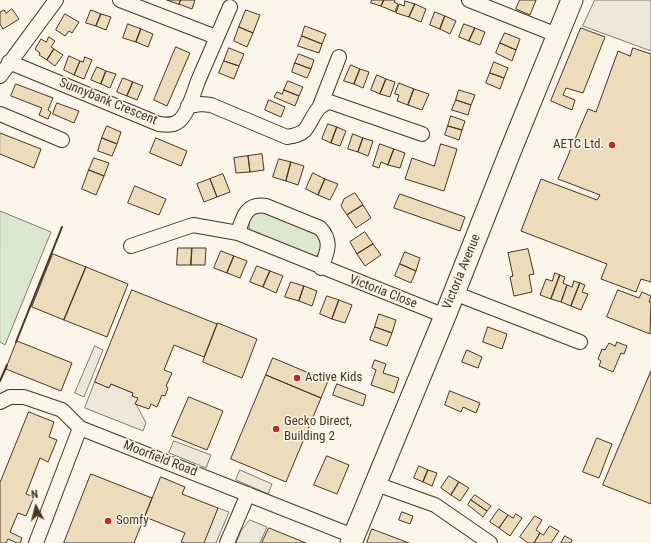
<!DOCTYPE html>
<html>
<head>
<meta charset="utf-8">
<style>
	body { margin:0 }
	#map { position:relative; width:651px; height:543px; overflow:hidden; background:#fbf6e9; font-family:"Roboto Condensed",sans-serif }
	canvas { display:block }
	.north { position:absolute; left:16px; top:487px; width:40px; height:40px; -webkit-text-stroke:3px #fbf6e9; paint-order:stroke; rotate:353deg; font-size:11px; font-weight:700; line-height:16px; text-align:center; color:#4a3520 }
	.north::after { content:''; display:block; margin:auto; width:14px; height:18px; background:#4a3520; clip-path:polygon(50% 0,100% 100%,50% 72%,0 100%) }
</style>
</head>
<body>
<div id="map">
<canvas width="651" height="543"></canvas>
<div class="north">N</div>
</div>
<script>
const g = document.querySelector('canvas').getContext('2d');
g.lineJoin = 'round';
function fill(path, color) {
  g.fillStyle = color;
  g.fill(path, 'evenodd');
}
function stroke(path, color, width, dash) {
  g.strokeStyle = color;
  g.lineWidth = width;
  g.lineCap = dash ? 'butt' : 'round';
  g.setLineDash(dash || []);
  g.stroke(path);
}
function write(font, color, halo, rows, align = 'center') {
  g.font = font + ' "Roboto Condensed",sans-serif';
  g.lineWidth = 3;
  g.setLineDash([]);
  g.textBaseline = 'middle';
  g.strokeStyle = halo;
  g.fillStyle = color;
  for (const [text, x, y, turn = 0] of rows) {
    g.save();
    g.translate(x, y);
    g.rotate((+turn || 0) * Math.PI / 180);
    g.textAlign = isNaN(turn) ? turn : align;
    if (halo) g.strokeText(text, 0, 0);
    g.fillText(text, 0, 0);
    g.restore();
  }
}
const green = new Path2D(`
	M265,210l49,22 7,8 -1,13 -5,4 -65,-25c-3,-15 1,-18 15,-22z
	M0,211l51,21 -46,113 -5,-3z`);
const parking = new Path2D(`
	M595,0h56v51l-68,-25z
	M95,346l8,4 -19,47 -9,-4z
	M95,382l14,6 2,-4 22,9 -1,3 6,2 -2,6 10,19 -3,8 -58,-23z
	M174,441l37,14 -5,13 -37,-15z
	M240,470l32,14 -4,10 -32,-14z
	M218,508l11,4 -13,31h-12z
	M250,520l17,7 -7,16h-24l5,-12z`);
const building = new Path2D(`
	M167,0h14l-2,4z
	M181,0h14l-3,9 -13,-5z
	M372,0h12l-3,6 -10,-3z
	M384,0h11l-1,2 4,2 -3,8 -14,-6z
	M520,0h16l-6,15 -14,-6z
	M405,1l10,3 -6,13 -13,-4 3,-9 5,2z
	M415,4l11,5 -5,13 -12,-5z
	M12,9l7,10 -16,10 -3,-5v-12l4,-2 2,3z
	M91,10l10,4 -5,12 -10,-3z
	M246,10l14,5 -7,18 -14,-6z
	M435,12l10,4 -5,13 -10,-4z
	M65,14l14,8 -7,11 -3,-2 -4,5 -9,-6z
	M101,14l10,3 -5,13 -10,-4z
	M445,16l11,5 -6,13 -10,-5z
	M128,24l13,5 -5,13 -13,-4z
	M464,24l11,4 -6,13 -10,-4z
	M305,26l21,8 -4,10 -20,-8z
	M239,27l14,6 -6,14 -13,-6z
	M475,28l10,4 -5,13 -11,-4z
	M581,28l24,9 -22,56 -17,-5 -3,7 12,5 -3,10 -21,-9z
	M141,29l12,5 -5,13 -12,-5z
	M505,33l15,6 -4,11 -16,-7z
	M302,36l20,8 -3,9 -21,-7z
	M49,37l6,4 -4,6 3,2 -7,11 -8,-5 1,-2 -5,-4 6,-10 5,3z
	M500,43l16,7 -4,11 -16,-8z
	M176,47l14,6 -23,53 -13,-6z
	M229,48l15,6 -5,12 -15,-5z
	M633,48l18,6v228l-10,-3 -5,13 -35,-13 6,-15 -86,-33 20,-52 56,21 3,-5 -42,-16 30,-70 8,3 22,-61 12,5z
	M54,49l9,6 -8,11 -8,-6z
	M299,54l15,6 -3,9 -16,-6z
	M69,56l11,5 -6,14 -10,-5z
	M85,57l7,3 -8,19 -10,-4 6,-14 3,1z
	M224,61l15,5 -5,13 -15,-6z
	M494,62l14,6 -4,10 -14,-5z
	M295,63l16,6 -4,9 -15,-6z
	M351,65l9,4 -6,15 -10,-3z
	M97,67l9,4 -5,13 -10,-4z
	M360,69l9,3 -6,16 -9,-4z
	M106,71l10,3 -6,14 -9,-4z
	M490,73l14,5 -4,11 -14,-6z
	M377,75l9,4 -6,15 -9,-4z
	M123,78l10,4 -6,14 -10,-4z
	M386,79l9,3 -5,15 -10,-3z
	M288,81l15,6 -4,9 -15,-6z
	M133,82l10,4 -6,14 -10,-4z
	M399,83l15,6 -6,16 -11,-4 2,-6 -4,-1z
	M16,84l37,14 -5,12 3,2 -3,7 -9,-4 3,-7 -31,-12z
	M414,89l15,5 -7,16 -14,-5z
	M284,90l15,6 -4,10 -21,-9 3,-5 5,2z
	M459,90l16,5 -4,10 -15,-5z
	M269,100l16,7 -4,10 -16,-7z
	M456,100l15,5 -3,10 -16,-5z
	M57,103l22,8 -5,12 -21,-9z
	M451,116l14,5 -3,9 -14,-4z
	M328,124l9,3 -6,16 -9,-4z
	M107,126l14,6 -4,12 -15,-6z
	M448,126l14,4 -3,10 -14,-5z
	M337,127l9,4 -6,15 -9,-3z
	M0,133l41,16 -7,19 -34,-14z
	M353,134l10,4 -5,14 -10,-3z
	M102,138l15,6 -5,12 -14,-5z
	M156,138l31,13 -6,15 -31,-13z
	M363,138l10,3 -5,15 -10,-4z
	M380,144l14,5 -6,16 -7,-3 -2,6 -6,-2z
	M441,144l16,5 -13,42 -39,-12 7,-21 22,8z
	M394,149l11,4 -5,15 -12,-3z
	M262,154l2,16 -14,2 -2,-16z
	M248,156l2,16 -14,1 -2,-15z
	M94,158l15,5 -5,13 -15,-6z
	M279,159l12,3 -5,19 -13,-4z
	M291,162l13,4 -6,19 -12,-4z
	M89,170l15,6 -8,19 -14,-6z
	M313,173l12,6 -7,16 -12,-6z
	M223,174l7,18 -13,5 -7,-18z
	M210,179l7,18 -13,5 -7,-18z
	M325,179l13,5 -8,16 -12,-5z
	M135,186l31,13 -7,16 -31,-12z
	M355,193l8,12 -16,10 -6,-9 3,-7z
	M400,194l65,23 -5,14 -66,-23z
	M363,205l8,13 -15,10 -9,-13z
	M365,232l8,12 -16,10 -7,-12z
	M373,244l8,11 -16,11 -8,-12z
	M178,248h14l-1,17h-14z
	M192,248h14l-1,17h-14z
	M528,249l6,25 -5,1 3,17 -18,4 -4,-19 3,-1 -5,-23z
	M221,251l13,5 -7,17 -13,-5z
	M405,252l15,6 -4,13 -16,-7z
	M53,254l33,13 -22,53 -32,-13z
	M234,256l13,5 -7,17 -13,-5z
	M400,264l16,7 -5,12 -16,-7z
	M257,266l13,5 -7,16 -13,-5z
	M86,267l42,17 -21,53 -43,-17z
	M270,271l13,5 -7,17 -13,-6z
	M555,273l5,2 -9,24 -11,-4 6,-16 6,2z
	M560,275l5,2 -2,6 4,2 -6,17 -10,-3z
	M574,281l6,2 -9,23 -10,-4 6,-17 5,2z
	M291,282l13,4 -5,15 -14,-4z
	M580,283l5,2 -3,7 6,2 -7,16 -10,-4z
	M304,286l13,5 -5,15 -13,-5z
	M132,290l85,34 -13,33 -30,-12 -10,25 8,3 -6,13 2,2 -3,8 -3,-1 -5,12 -6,-3 -2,5 -14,-5 3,-6 -6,-2 1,-3 -22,-9 -2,4 -14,-6z
	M618,290l21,8 3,-6 9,4 -2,6h2l-1,32 -43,-17z
	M327,296l12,4 -7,19 -12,-5z
	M339,300l13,5 -7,18 -13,-4z
	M379,314l17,6 -4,13 -17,-6z
	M218,323l39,16 -15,39 -39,-16z
	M375,327l17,6 -5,13 -17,-6z
	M488,327l19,7 -5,15 -19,-7z
	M17,341l55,22 -11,28 -55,-22z
	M617,342l10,4 -3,8 -3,-1 -8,19 -14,-6 2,-5 -3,-2 4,-10 3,1 4,-7 6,3z
	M467,350l15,7 -4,11 -16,-6z
	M273,358l55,23 -7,17 -55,-23z
	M375,360l11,4 -3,9 16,5 -5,15 -23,-8 5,-15 -4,-2z
	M651,371v133l-48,-19z
	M266,375l55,23 -35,84 -55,-23z
	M337,384l29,11 -3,11 -30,-11z
	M450,391l30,12 -4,10 -13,-6 -2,5 -16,-7z
	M189,397l34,14 -16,39 -35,-14z
	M29,412l25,10 -5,15 8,3 -9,22 -8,-4 -14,36 8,3 -8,19 -8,-3 -8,19 12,6 -2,5h-3l-9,-4 -2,4h-6v-60z
	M597,438l15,6 -13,34 -16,-6z
	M327,456l22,9 -12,29 -23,-9z
	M419,466l9,4 -5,12 -9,-4z
	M428,470l9,3 -5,13 -9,-4z
	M91,474l61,24 -18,45h-70z
	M449,476l10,6 -8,13 -10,-7z
	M161,477l24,10 -3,7 36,14 -14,35h-19l-4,-1 4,-9 -40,-16z
	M459,482l10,6 -9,13 -9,-6z
	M475,495l16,11 -4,5 -16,-11z
	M471,500l16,11 -4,6 -15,-12z
	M499,509l9,6 -9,13 -9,-6z
	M402,512l11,4 -3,8 -11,-4z
	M516,514l6,4 -12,18 -11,-8 9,-13 5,3z
	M535,516l7,4 -6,10 4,3 -6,10h-6l-8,-6z
	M550,526l9,5 -8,12h-17l6,-10 3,2z
	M269,528l37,15h-44z
	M372,529l37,14h-42z
	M565,536l7,4 -1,3h-10z`);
const minor = new Path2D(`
	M120,0l96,37
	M469,0l88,35
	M9,62l150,62c7,1 15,2 21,-4 8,-7 14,-28 18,-39 11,-25 21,-49 32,-74
	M0,76l56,-76
	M188,106l13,-2 10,1 76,32c6,-1 13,-2 18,-7 8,-10 11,-26 25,-28l92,32
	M320,106l19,-49
	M0,114l62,26
	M238,233c5,-16 8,-30 28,-27l54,22c13,14 7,24 1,40
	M131,246l62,-21 45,8 207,83
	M454,293l126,49
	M0,402l10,-5h14l38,13 18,18
	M376,484l59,21 55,38
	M36,543l44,-115 273,108
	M227,543l21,-49`);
const highway = new Path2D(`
	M351,543l94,-227 65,-164 62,-152`);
const wall = new Path2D(`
	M16,342l46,-115
	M0,381l7,-16`);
const markers = [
	[612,145,4,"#c62828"],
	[297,378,4,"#c62828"],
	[276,429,4,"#c62828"],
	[108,521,4,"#c62828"]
];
const streetNames = [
	["Sunnybank Crescent",108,102,22],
	["Victoria Avenue",462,272,-68],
	["Victoria Close",383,292,21],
	["Moorfield Road",160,459,21]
];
const poiNames = [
	["AETC Ltd.",604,145,"right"],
	["Active Kids",305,378],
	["Gecko Direct,",284,422],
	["Building 2",284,437],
	["Somfy",116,521]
];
fill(green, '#dce7d0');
stroke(green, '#887966', 1);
fill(parking, '#ede7d9');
stroke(parking, '#887966', 1);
fill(building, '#ecdcbc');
stroke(building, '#4a3520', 1);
stroke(minor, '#4a3520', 16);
stroke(highway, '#4a3520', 23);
stroke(minor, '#fbf6e9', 14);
stroke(highway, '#fbf6e9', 21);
stroke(wall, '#4a3520', 2);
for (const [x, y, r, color] of markers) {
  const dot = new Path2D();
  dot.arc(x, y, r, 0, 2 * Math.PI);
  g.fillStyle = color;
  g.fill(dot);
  stroke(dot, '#fbf6e9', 1.5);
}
write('13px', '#4a3520', '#fbf6e9', streetNames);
write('13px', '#4a3520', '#fbf6e9', poiNames, 'left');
</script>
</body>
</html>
